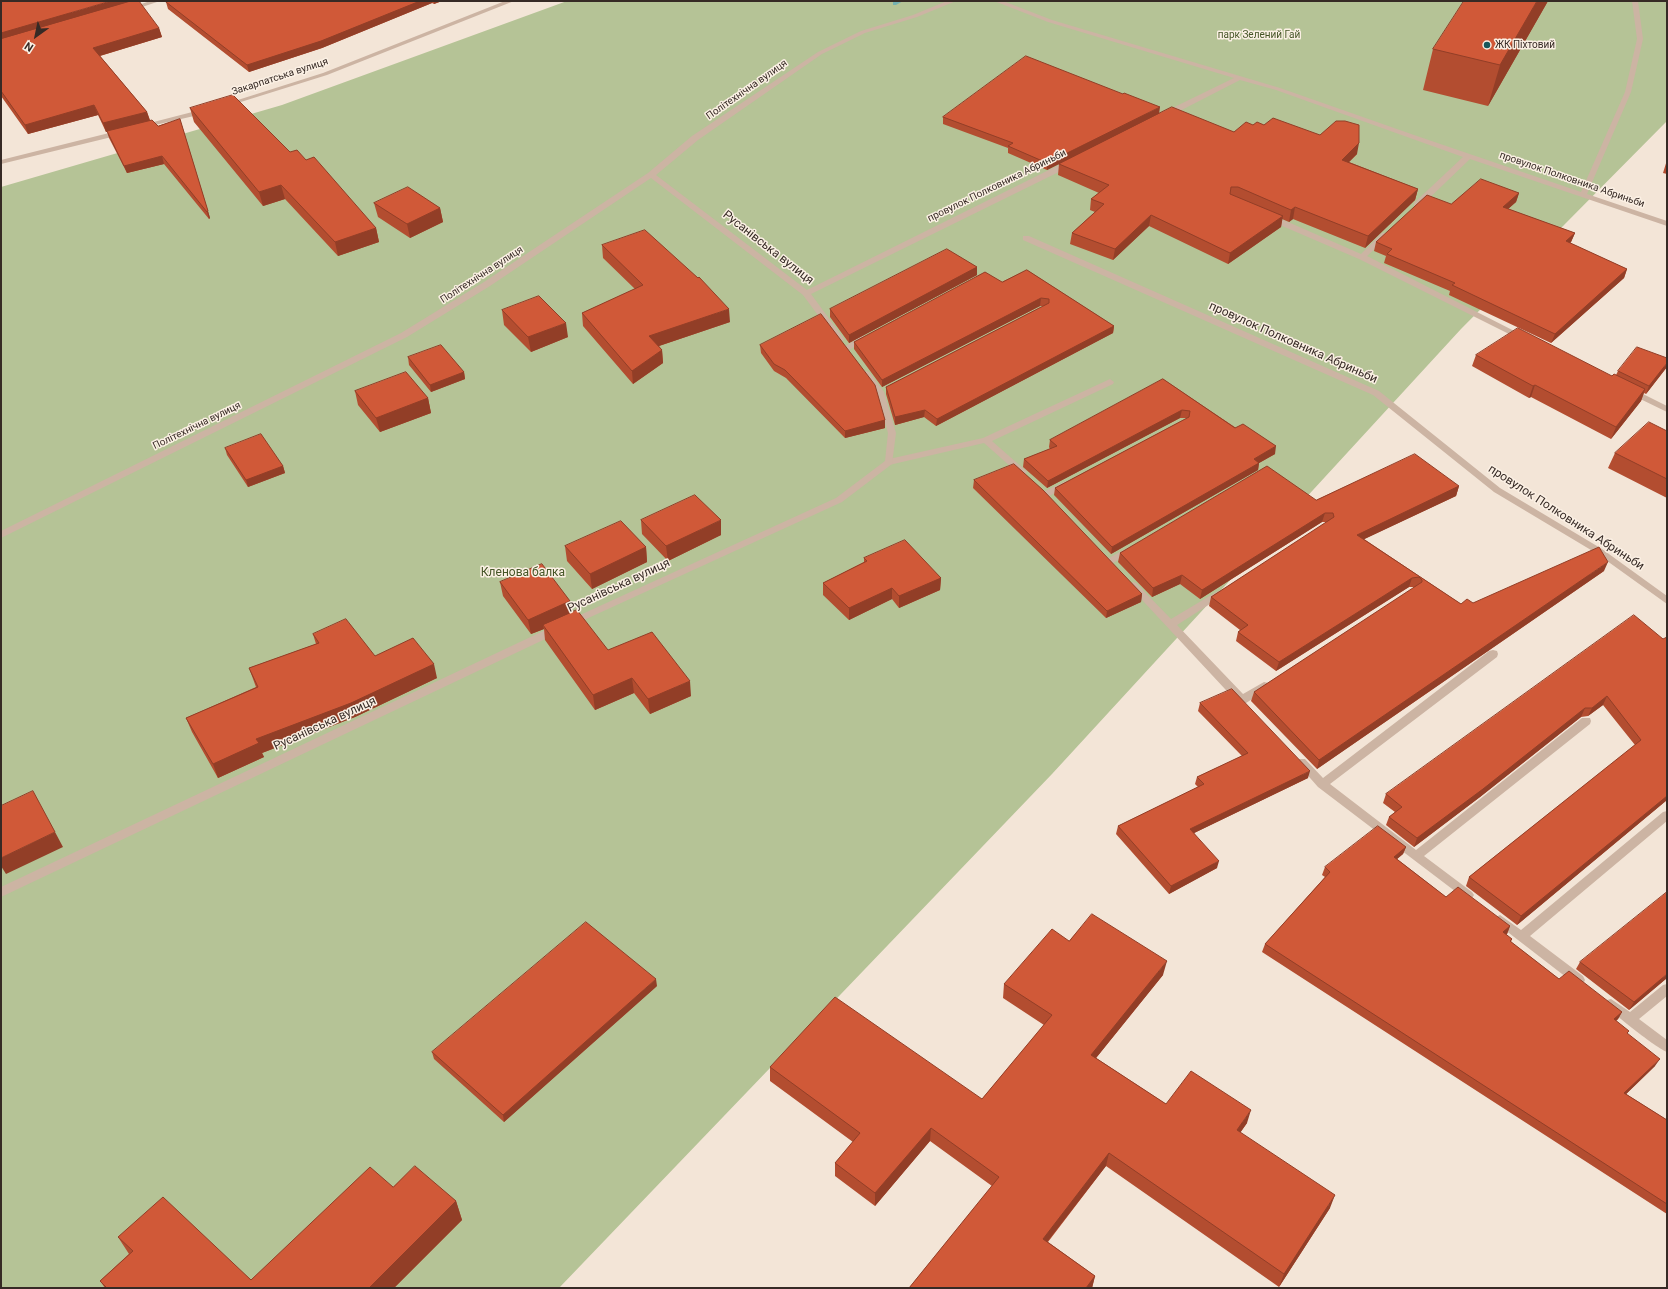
<!DOCTYPE html>
<html>
<head>
<meta charset="utf-8">
<style>
	body { margin:0 }
	#map { position:relative; width:1668px; height:1289px; overflow:hidden; background:#f3e5d7; font-family:Roboto,sans-serif }
	canvas { display:block }
	.frame { position:absolute; inset:0; border:2px solid #362a25; pointer-events:none }
	.north { position:absolute; left:16px; top:16px; width:40px; height:40px; -webkit-text-stroke:3px #fbf0e4; paint-order:stroke; rotate:213deg; font-size:11px; font-weight:700; line-height:16px; text-align:center; color:#362a25 }
	.north::after { content:''; display:block; margin:auto; width:14px; height:18px; background:#362a25; clip-path:polygon(50% 0,100% 100%,50% 72%,0 100%) }
</style>
</head>
<body>
<div id="map">
<canvas width="1668" height="1289"></canvas>
<div class="frame"></div>
<div class="north">N</div>
</div>
<script>
const g = document.querySelector('canvas').getContext('2d');
g.lineJoin = 'round';
function fill(path, color) {
  g.fillStyle = color;
  g.fill(path, 'evenodd');
}
function stroke(path, color, width, dash) {
  g.strokeStyle = color;
  g.lineWidth = width;
  g.lineCap = dash ? 'butt' : 'round';
  g.setLineDash(dash || []);
  g.stroke(path);
}
function write(font, color, halo, rows, align = 'center') {
  g.font = font + ' Roboto,sans-serif';
  g.lineWidth = 3;
  g.setLineDash([]);
  g.textBaseline = 'middle';
  g.strokeStyle = halo;
  g.fillStyle = color;
  for (const [text, x, y, turn = 0] of rows) {
    g.save();
    g.translate(x, y);
    g.rotate((+turn || 0) * Math.PI / 180);
    g.textAlign = isNaN(turn) ? turn : align;
    if (halo) g.strokeText(text, 0, 0);
    g.fillText(text, 0, 0);
    g.restore();
  }
}
const green = new Path2D(`
	M567,1h1100v120l-206,208 -409,445 -493,514h-558v-1101l281,-82z`);
const stream = new Path2D(`
	M893,1h10l-7,4h-3z`);
const lane = new Path2D(`
	M862,336h6l1,2 -20,12h-6l-1,-2z
	M1110,379l4,3 -1,2 -121,57 33,29 2,2 -2,2h-6l-35,-31 -95,22 -5,-3 5,-3 94,-21z
	M1066,481l5,3 -2,2 -20,10h-6l-2,-2 2,-2z
	M1131,546l3,1 2,2 -2,2 -21,12h-6l-2,-2 2,-2z
	M1133,582l3,1 35,36 47,-28h6l2,2 -2,2 -47,30 66,69 21,-12 4,1 1,3 -1,3 -22,14h-8l-108,-116 -2,-2z
	M1493,650l4,1 1,3 -1,3 -167,127 86,66 166,-132h8l1,3 -1,3 -166,132 48,36 2,3 -2,3 -4,2 -4,-2 -146,-111 -22,-25 1,-3h8l18,19 166,-127z
	M1667,811v10l-137,115 53,40 2,4 -2,4 -4,1 -4,-1 -79,-61 -2,-3 2,-3 4,-2 21,15 142,-118z
	M1667,984v12l-28,23 28,21v12c-9,-3 -58,-41 -62,-48l2,-4 4,-1 19,13 33,-27z`);
const street = new Path2D(`
	M150,1h10l-30,10 -3,-2z
	M505,1h9l-187,74 -99,31 -6,-1 101,-32z
	M947,1h9l-39,16 -52,16 -43,21 -124,86 -42,35 151,115 260,-129h6v4l-262,129 33,45 -1,2h-6l-34,-46 -152,-117 -161,108 -83,51 -406,201v-7l400,-198 83,-51 164,-109 44,-37 126,-84 43,-21 52,-16z
	M994,1h9l49,19 228,68 134,47 167,57 44,-100 12,-53 -5,-38h6l5,38 -12,53 -44,102 80,27v5l-197,-67 -50,48h-6v-4l49,-46 -187,-67 -36,-10 -72,37h-6v-4l72,-35 -186,-56z
	M204,109h3v4l-65,15 -4,-2z
	M121,130h3v4l-123,30v-4z
	M1266,215h6l89,39 21,-21h6v4l-21,19 161,82 -1,2h-6l-162,-81 -93,-40z
	M1023,236h6l350,155 121,97 102,61 65,47v8l-71,-51 -102,-61 -121,-97 -350,-155z
	M866,371l3,1 15,20 12,41 -4,31 -50,38 -269,123h-6l-2,-2 2,-2 269,-123 49,-37 3,-28 -12,-41 -14,-18z
	M1631,388l36,18v6l-39,-19 -1,-2z
	M556,625l4,1 1,3 -1,3 -559,265v-10z`);
const wall = new Path2D(`
	M1,1l158,27 3,9 -62,19 47,56 3,8 8,6 22,-7 30,99 -1,1 -45,-55 -37,9 -18,-35 -2,-6h-1l-8,-17 -70,19 -27,-38z
	M169,1h273l-8,3 -2,-1 -110,45 -73,24 -81,-63 -2,-7z
	M1548,1l-60,105 -65,-16 10,-41z
	M190,108l100,44 16,8 70,68 3,14 -41,14 -53,-57 -22,7 -69,-84z
	M1160,113l74,19 19,-7h11l93,29 -8,8 69,27 -3,11 -50,48 -72,-29 -4,3 -7,-3 -1,8 -53,37 -79,-38 -36,34 -43,-16 2,-11 23,-21 -5,-2 1,-11 8,-6 -41,-18 1,-11 -12,6 -39,-17v-5l-65,-24v-7z
	M1667,160v14l-4,-1z
	M1519,193l-3,9 -8,7 67,24 -4,9 -1,1 57,26 -3,9 -73,65 -102,-48 1,-4 -66,-28 2,-7 -12,-5 2,-9z
	M374,203l66,5 3,14 -33,16 -32,-21z
	M602,245l128,77 -71,24 3,4 1,13 -30,21 -50,-58 -1,-13 53,-24 -32,-31z
	M977,267v8l-128,68 -19,-26v-8z
	M1027,270l87,56 -1,7 -177,93 -12,-9 -29,8 -9,-31v-7l158,-81h-4l-158,81 -28,-38v-7l148,-60z
	M502,310l66,27 -37,15 -27,-27z
	M760,345l125,75v8l-40,10 -59,-60 -12,-7 -13,-18z
	M1476,355l136,21 4,-1 2,-4 49,-4 -21,27 -2,-1 -3,8 -30,38 -80,-42 -2,1 -57,-32z
	M408,357l56,15 1,7 -34,13 -22,-27z
	M1163,379l112,75 -16,9 -1,7 -147,84 -57,-59 1,-7 132,-70h-7l-133,70 -24,-21 1,-8 26,-10 -1,-2 1,-7z
	M355,391l73,7 3,15 -51,19 -22,-27z
	M1667,431v67l-59,-30 7,-15z
	M225,448l58,18 2,7 -37,14 -21,-32z
	M974,480l168,114 -1,8 -35,16 -133,-130z
	M1459,486l-3,10 -92,43 97,65 12,-1 131,-32 -287,198 -66,-68 3,-9 161,-105h-6l-133,84 -40,-30 2,-9 2,-2 -31,-24 2,-9 116,-75h-5l-122,77 -20,-15 -28,13 -34,-35 2,-9 196,-53z
	M641,520l80,15 -53,26 -26,-27z
	M565,546l81,1 1,15 -55,27 -25,-28z
	M864,558l77,20 -1,12 -41,18 -7,-9 -43,21 -26,-25v-12l41,-21z
	M500,582l70,19 2,11 36,38 83,46 -41,18 -16,-21 -39,17 -50,-70 -1,-11 -13,5 -28,-38z
	M313,634l124,44 -82,39 -93,36 2,4 -46,21 -26,-46 -6,-14 70,-31 -7,-19 67,-24z
	M1663,639l4,161 -150,125 -51,-39 3,-9 166,-132 -32,-40 -15,11 -7,1 -101,80 -66,50 -28,-22 3,-8 6,-5 -12,-9 3,-9z
	M1200,703l108,75 -114,55 23,35 -48,26 -53,-60 2,-8 80,-39 -3,-3 2,-7 45,-21 -44,-45z
	M1406,847l-3,7 -6,5 49,38 64,29 -3,8 -1,1 6,4 -1,3 48,37 63,33 -4,7 -2,2 39,45 -29,28 41,26v94l-405,-262 3,-8 60,-67 -3,-2 3,-8z
	M1069,941l94,34 -67,83 70,46 81,19 -7,10 90,75 -51,79 -173,-121 -58,76 47,34 -3,12h-183l83,-102 -62,-45 -55,65 -40,-30v-13l18,-21 -83,-61v-14l212,32 62,-74 -41,-27 1,-14z
	M1580,962l87,16 -38,32 -53,-41z
	M657,986l-153,136 -70,-63 -2,-7z
	M393,1187l63,14 6,19 -68,68h-289l-5,-7 29,-27 -11,-17 133,43z`);
const shadedWall = new Path2D(`
	M111,1h25l-135,43v-11z
	M420,1h12v2l-110,45 -73,24 -2,-7z
	M434,1h8l-8,3z
	M1537,1h11l-60,105 12,-41z
	M159,28l3,9 -66,20 -3,-9z
	M94,105l4,10 -70,19 -3,-9z
	M1160,107l-1,7 -112,56v-7z
	M147,112l3,9 -44,11 -3,-9z
	M1359,143l-2,11 -17,17 2,-11z
	M162,156l2,8 -37,9 -3,-7z
	M281,185l4,14 -22,7 -4,-14z
	M1418,189l-3,11 -50,48 3,-12z
	M1519,193l-3,9 -16,14 3,-9z
	M1295,207l-2,12 -4,3 2,-12z
	M440,208l3,14 -33,16 -3,-14z
	M208,211l2,7 -1,1 -2,-7z
	M1151,215l-2,11 -36,34 2,-11z
	M1283,216l-2,11 -53,37 2,-11z
	M376,228l3,14 -41,14 -3,-14z
	M1575,233l-4,9 -8,9 3,-10z
	M977,267v8l-128,68v-8z
	M1627,269l-3,9 -73,65 4,-9z
	M1041,298l-1,8 -158,81v-7z
	M729,309l1,13 -80,27 -1,-13z
	M566,323l2,14 -37,15 -3,-15z
	M1114,326l-1,7 -177,93 1,-7z
	M662,350l1,13 -30,21 -1,-13z
	M1667,363v4l-21,27 3,-8z
	M464,372l1,7 -34,13 -1,-7z
	M1535,385l-4,12 -2,1 4,-12z
	M1645,389l-4,12 -30,38 5,-12z
	M428,398l3,15 -51,19 -4,-14z
	M925,410l-1,7 -29,8v-8z
	M1182,410l-2,8 -133,70 1,-7z
	M885,420v8l-40,10v-7z
	M1276,446l-1,8 -23,13 2,-8z
	M1259,463l-1,7 -147,84 1,-7z
	M283,466l2,7 -37,14 -2,-7z
	M1459,486l-3,10 -102,48 3,-9z
	M1325,513l-3,9 -122,77 2,-9z
	M721,520v15l-53,26 -2,-15z
	M646,547l1,15 -55,27 -2,-15z
	M1608,562l-4,9 -287,198 2,-9z
	M1182,575l-2,9 -28,13 1,-9z
	M941,578l-1,12 -41,18v-12z
	M1412,578l-3,9 -133,84 3,-9z
	M892,588v11l-43,21v-12z
	M1142,594l-1,8 -35,16 1,-7z
	M570,601l2,15 -29,9 1,4 -13,5 -3,-14z
	M434,664l3,14 -82,39 -93,36 2,4 -46,21 -5,-14 43,-25z
	M632,678l2,15 -39,17 -2,-15z
	M690,681l1,15 -41,18 -2,-15z
	M1607,696l-4,9 -15,11 4,-8z
	M1585,708l-4,9 -101,80 -66,50 3,-9z
	M1310,771l-2,7 -120,58 2,-7z
	M1667,796v4l-150,125 4,-9z
	M55,832l8,15 -57,27 -5,-8v-8z
	M1406,847l-3,7 -12,10 3,-7z
	M1219,861l-2,7 -48,26 2,-8z
	M1510,926l-3,8 -8,6 4,-8z
	M1167,961l-4,14 -75,93 3,-13z
	M1667,974v4l-38,32 5,-8z
	M656,979l1,7 -153,136 -1,-7z
	M1622,1012l-4,7 -8,7 4,-7z
	M1660,1059l-5,7 -35,34 4,-7z
	M1251,1110l-4,13 -15,21 5,-14z
	M931,1128l-1,13 -55,65v-13z
	M1109,1153l-3,13 -66,85 3,-12z
	M1335,1195l-5,13 -51,79 5,-13z
	M456,1201l6,19 -68,68h-25z
	M1095,1276l-3,12h-6z`);
const building = new Path2D(`
	M1,1h110l-110,32z
	M131,1h8l20,27 -66,20 54,64 -44,11 -9,-18 -69,20 -24,-34v-52z
	M169,1h251l-99,40 -74,24 -81,-63z
	M1464,1h73l-37,64 -67,-16z
	M1026,56l97,38 1,-1 36,14 -113,56 -39,-17 5,-3 -70,-26z
	M233,95l57,57 7,-2 9,10 8,-3 62,71 -41,14 -54,-57 -22,7 -69,-84z
	M1172,107l62,25 12,-10 7,3 4,-3 7,3 9,-7 47,17 16,-14h9l14,4v18l-17,17 76,29 -50,47 -73,-29 -4,3 -53,-23h-7l-1,7 53,22 -53,37 -79,-38 -36,34 -43,-16 32,-29 -13,-5 18,-14 -50,-21z
	M180,119l28,92 -1,1 -45,-56 -38,10 -17,-35 45,-11 6,6z
	M1481,179l38,14 -16,14 72,26 -9,8 61,28 -72,65 -103,-49 3,-2 -68,-29 5,-5 -16,-7 51,-47 24,9z
	M408,187l32,21 -33,16 -33,-21z
	M645,230l53,48 1,-1 30,32 -80,27 13,14 -30,21 -50,-58 61,-28 -41,-40z
	M947,249l30,18 -128,68 -19,-26z
	M1027,270l87,56 -177,93 -12,-9 -30,7 -9,-30 163,-84v-4l-8,-1 -159,82 -28,-38 131,-70 17,10z
	M539,296l27,27 -38,14 -26,-27z
	M821,314l54,71 10,35 -40,11 -60,-61 -11,-6 -14,-19z
	M1518,328l94,48 2,-2 31,15 -29,38 -81,-42 -2,1 -57,-31z
	M441,345l23,27 -34,13 -22,-28z
	M1637,347l30,11v5l-18,23 -31,-15z
	M406,372l22,26 -52,20 -21,-27z
	M1163,379l72,49 8,-4 33,22 -22,13 5,4 -147,84 -57,-59 134,-71 1,-6 -8,-1 -134,71 -24,-22 33,-13 -7,-6z
	M1649,422l18,9v48l-52,-26z
	M261,434l22,32 -37,14 -21,-32z
	M1415,454l44,32 -102,49 104,69 6,-5 6,4 126,-56 9,15 -289,198 -65,-68 168,-110v-2l-3,-3 -7,1 -133,84 -41,-30 10,-7 -37,-28 123,-80 -1,-4h-8l-123,77 -20,-15 -29,13 -33,-35 147,-87 49,34z
	M1014,464l29,26 99,104 -35,17 -133,-131z
	M695,495l26,25 -55,26 -25,-26z
	M621,521l25,26 -56,27 -25,-28z
	M905,540l36,38 -42,18 -7,-8 -43,20 -26,-25 44,-22 -3,-3z
	M542,564l28,37 -42,19 -28,-38z
	M577,610l31,40 44,-18 38,49 -42,18 -16,-21 -39,17 -50,-70z
	M1634,615l29,24 4,-2v159l-146,120 -52,-39 172,-137 -34,-44 -15,12h-7l-102,81 -66,49 -28,-21 13,-10 -16,-13z
	M346,619l29,37 38,-18 21,26 -83,39 -95,36 3,4 -46,21 -27,-46 72,-31 -9,-19 70,-25 -6,-9z
	M1232,689l78,82 -120,58 29,32 -48,25 -53,-60 86,-42 -7,-7 51,-24 -48,-50z
	M33,791l22,41 -54,26v-52z
	M1378,826l28,21 -12,10 52,40 12,-10 52,39 -7,6 9,7 -2,2 49,38 10,-8 53,41 -8,7 15,12 -2,2 33,26 -36,34 43,27v84l-402,-260 65,-72 -5,-5z
	M1667,892v82l-33,28 -54,-40z
	M1092,914l75,47 -76,94 75,49 25,-33 60,39 -14,20 98,65 -51,79 -175,-121 -66,86 52,37 -9,12h-177l90,-111 -68,-49 -56,65 -40,-30 25,-30 -90,-66 65,-70 147,102 70,-84 -48,-31 48,-55 17,12z
	M586,922l70,57 -153,136 -71,-63z
	M415,1166l41,35 -87,87h-262l-7,-7 33,-30 -15,-14 45,-40 88,83 119,-113 23,20z`);
const markers = [
	[1487,45,4,"#18585b"]
];
const farParknames = [
	["парк Зелений Гай",1259,35]
];
const farPoinames = [
	["ЖК Піхтовий",1495,45]
];
const farStreetnames = [
	["Закарпатська вулиця",280,77,-18],
	["Політехнічна вулиця",747,90,-35],
	["провулок Полковника Абриньби",1572,180,19],
	["провулок Полковника Абриньби",997,186,-26],
	["Політехнічна вулиця",482,275,-33],
	["Політехнічна вулиця",197,426,-26]
];
const streetNames = [
	["Русанівська вулиця",768,248,38],
	["провулок Полковника Абриньби",1293,343,24],
	["провулок Полковника Абриньби",1566,518,33],
	["Русанівська вулиця",619,586,-25],
	["Русанівська вулиця",325,724,-25]
];
const parkNames = [
	["Кленова балка",523,573]
];
fill(green, '#b5c396');
fill(stream, '#74b1b2');
fill(lane, '#ccb4a3');
fill(street, '#ccb4a3');
fill(wall, '#b34d30');
fill(shadedWall, '#923e27');
fill(building, '#d05938');
stroke(building, '#923e27', 1);
for (const [x, y, r, color] of markers) {
  const dot = new Path2D();
  dot.arc(x, y, r, 0, 2 * Math.PI);
  g.fillStyle = color;
  g.fill(dot);
  stroke(dot, '#fbf0e4', 1.5);
}
write('10px', '#465627', '#fbf0e4', farParknames);
write('10px', '#362a25', '#fbf0e4', farPoinames, 'left');
write('10px', '#362a25', '#fbf0e4', farStreetnames);
write('12px', '#362a25', '#fbf0e4', streetNames);
write('12px', '#465627', '#fbf0e4', parkNames);
</script>
</body>
</html>
